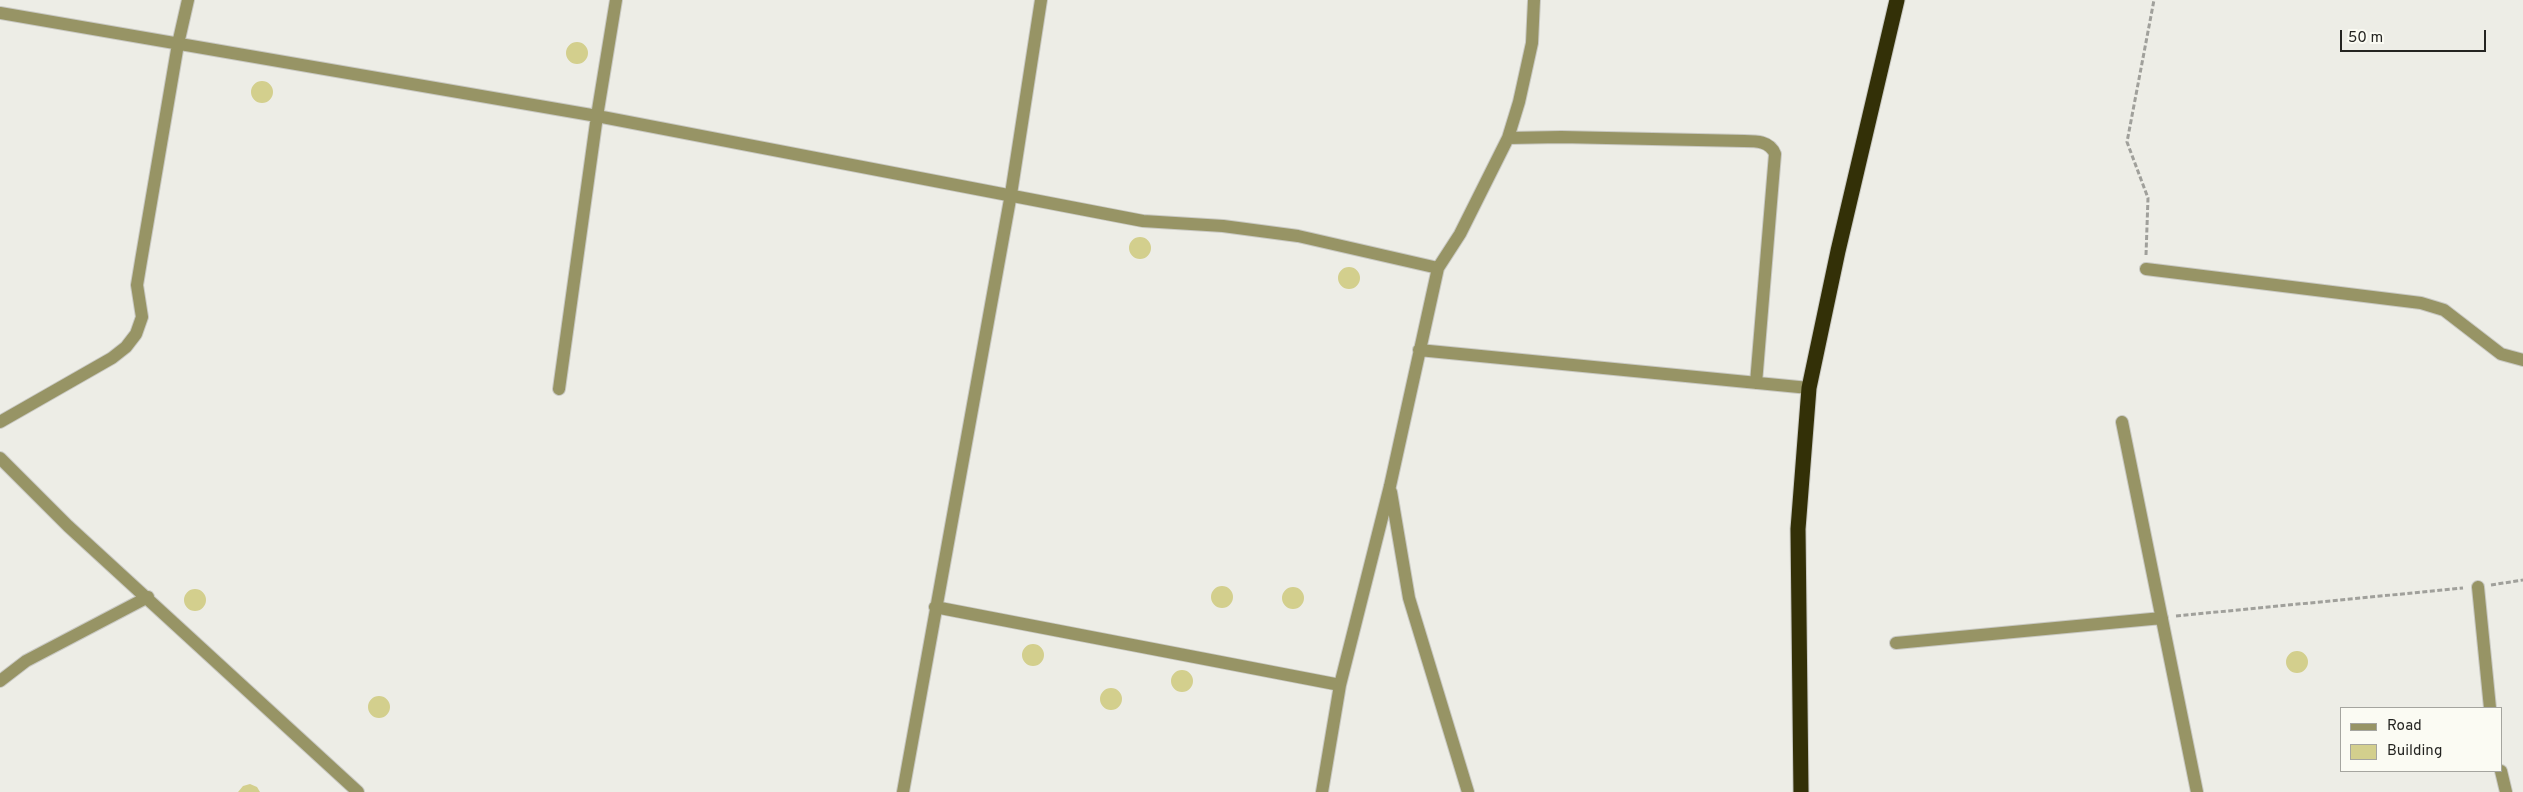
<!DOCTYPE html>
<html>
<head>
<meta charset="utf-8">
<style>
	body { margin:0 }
	#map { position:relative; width:2523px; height:792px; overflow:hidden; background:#edede6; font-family:Overpass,sans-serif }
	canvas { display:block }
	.legend { position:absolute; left:2340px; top:707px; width:162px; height:65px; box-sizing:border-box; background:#fbfbf3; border:1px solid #a5a59f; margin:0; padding:6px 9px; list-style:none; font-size:15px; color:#242421 }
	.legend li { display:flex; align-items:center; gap:10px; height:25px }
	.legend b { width:25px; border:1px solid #a5a59f }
	.scale { position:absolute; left:2340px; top:30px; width:146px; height:22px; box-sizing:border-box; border:2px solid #242421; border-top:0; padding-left:6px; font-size:15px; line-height:18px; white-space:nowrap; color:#242421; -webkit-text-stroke:4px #fbfbf3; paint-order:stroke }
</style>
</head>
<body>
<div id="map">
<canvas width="2523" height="792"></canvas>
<ul class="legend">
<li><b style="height:6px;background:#979465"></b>Road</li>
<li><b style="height:14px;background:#d3cf8d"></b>Building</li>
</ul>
<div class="scale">50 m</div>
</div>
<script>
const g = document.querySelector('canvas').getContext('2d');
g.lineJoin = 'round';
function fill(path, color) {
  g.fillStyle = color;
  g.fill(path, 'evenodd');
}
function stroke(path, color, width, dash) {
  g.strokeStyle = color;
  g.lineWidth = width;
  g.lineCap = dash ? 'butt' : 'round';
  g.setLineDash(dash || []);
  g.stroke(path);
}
const building = new Path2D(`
	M566 53a11 11 0 1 1 22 0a11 11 0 1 1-22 0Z
	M251 92a11 11 0 1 1 22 0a11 11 0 1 1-22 0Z
	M1129 248a11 11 0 1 1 22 0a11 11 0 1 1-22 0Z
	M1338 278a11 11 0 1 1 22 0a11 11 0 1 1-22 0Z
	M1211 597a11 11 0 1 1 22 0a11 11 0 1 1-22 0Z
	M1282 598a11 11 0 1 1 22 0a11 11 0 1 1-22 0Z
	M184 600a11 11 0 1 1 22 0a11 11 0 1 1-22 0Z
	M1022 655a11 11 0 1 1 22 0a11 11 0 1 1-22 0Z
	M2286 662a11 11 0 1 1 22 0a11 11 0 1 1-22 0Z
	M1171 681a11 11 0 1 1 22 0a11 11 0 1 1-22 0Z
	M1100 699a11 11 0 1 1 22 0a11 11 0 1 1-22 0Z
	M368 707a11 11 0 1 1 22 0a11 11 0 1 1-22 0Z
	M250,784l7,3 3,5h-22l5,-6z`);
const path = new Path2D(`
	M2146,255l2,-57 -21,-56 27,-142
	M2491,585l32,-5
	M2176,616l287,-28`);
const street = new Path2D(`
	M0,13l597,103 546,105 80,5 75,10 140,32
	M1508,138l53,-1 183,4c12,0 26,0 31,13l-19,229
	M2146,269l275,34 23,7 57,44 22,6
	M1419,350l390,38
	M559,389l38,-273 19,-116
	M0,422l112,-64 14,-11 10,-13 6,-17 -5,-32 4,-24 37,-217 10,-44
	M2122,422l75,370
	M0,458l68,68 290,266
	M1391,492l18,106 59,194
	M2478,587l12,121
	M935,607l405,78
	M1896,643l266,-25
	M0,681l26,-20 122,-64
	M2501,771l5,21
	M903,792l108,-598 30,-194
	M1322,792l18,-107 50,-199 48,-218 22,-34 48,-96 11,-36 13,-59 2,-43`);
const highway = new Path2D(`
	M1801,792l-3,-263 11,-141 29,-137 59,-251`);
fill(building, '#d3cf8d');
stroke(street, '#c9c9c3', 14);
stroke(highway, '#c9c9c3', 17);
stroke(path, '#a0a09b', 3, [5, 2.5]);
stroke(street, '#979465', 12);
stroke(highway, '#333007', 15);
</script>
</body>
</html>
